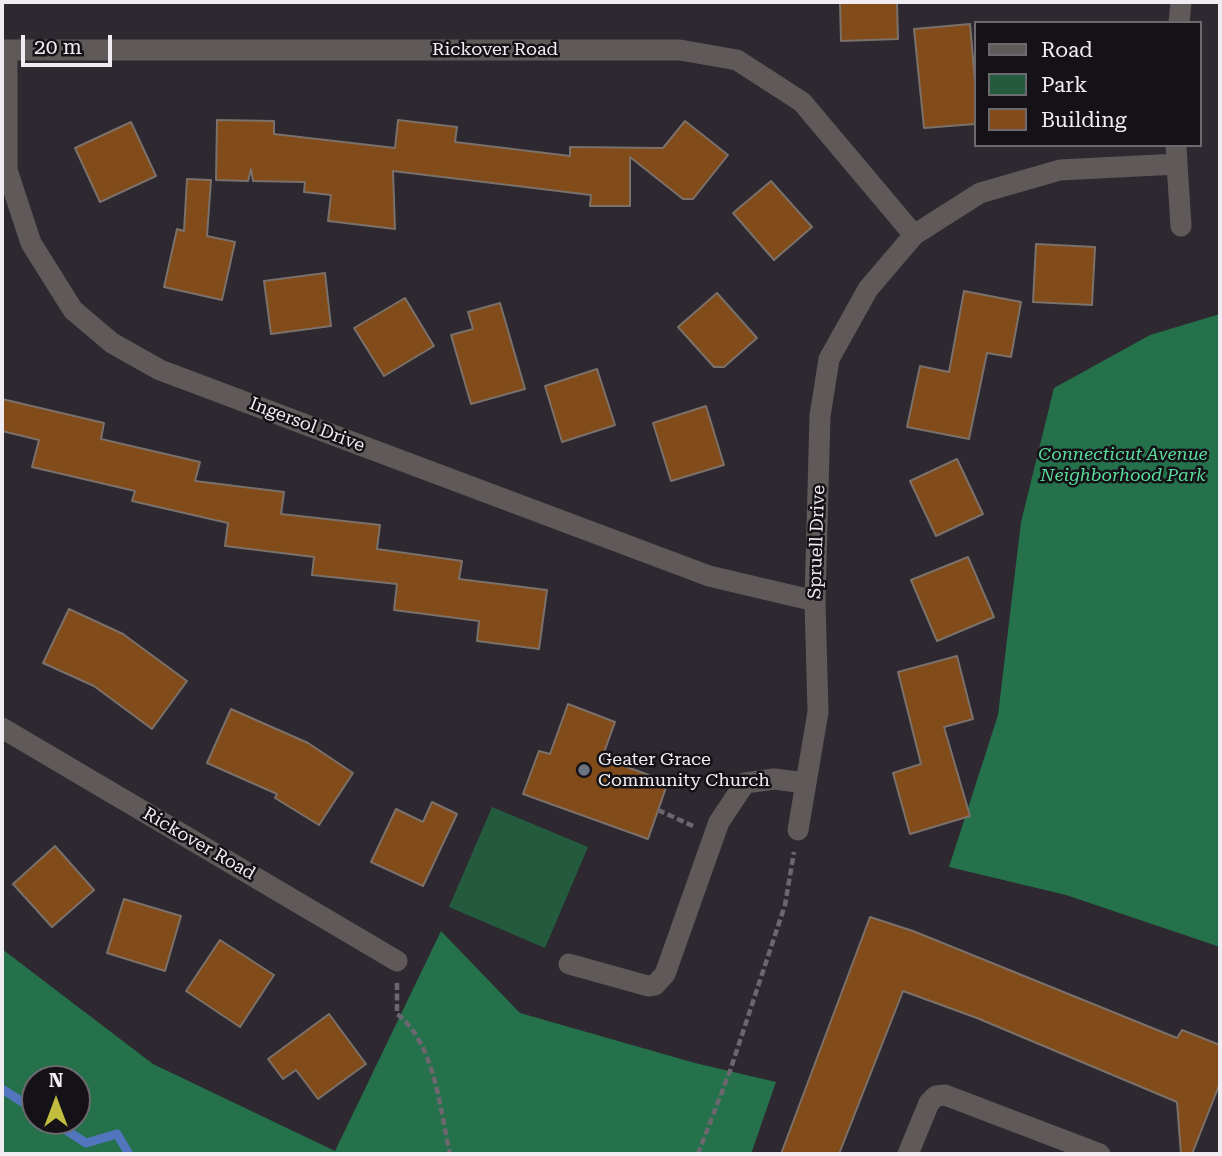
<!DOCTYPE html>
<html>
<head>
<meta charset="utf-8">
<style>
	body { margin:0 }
	#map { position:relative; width:1222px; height:1156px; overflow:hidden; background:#2e2830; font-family:"Roboto Serif",serif }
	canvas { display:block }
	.frame { position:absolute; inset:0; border:4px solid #f0edf2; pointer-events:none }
	.legend { position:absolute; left:974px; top:21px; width:228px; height:126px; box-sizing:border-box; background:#141216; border:2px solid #6c6a6e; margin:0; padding:9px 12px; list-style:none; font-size:21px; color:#f0edf2 }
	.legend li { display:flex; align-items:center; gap:14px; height:35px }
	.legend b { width:35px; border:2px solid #6c6a6e }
	.north { position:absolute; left:21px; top:1065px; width:70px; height:70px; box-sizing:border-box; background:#141216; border:2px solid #6c6a6e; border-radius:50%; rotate:0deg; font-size:19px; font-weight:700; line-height:28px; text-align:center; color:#f0edf2 }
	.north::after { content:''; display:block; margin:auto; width:24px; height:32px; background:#c3bd3f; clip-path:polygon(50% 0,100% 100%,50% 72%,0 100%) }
	.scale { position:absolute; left:21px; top:35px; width:91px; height:32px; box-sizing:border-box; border:4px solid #f0edf2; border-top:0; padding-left:9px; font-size:21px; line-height:24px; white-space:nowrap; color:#f0edf2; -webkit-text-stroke:5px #141216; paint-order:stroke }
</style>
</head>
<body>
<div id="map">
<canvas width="1222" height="1156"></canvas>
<div class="frame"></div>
<ul class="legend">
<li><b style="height:9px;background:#5f5a59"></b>Road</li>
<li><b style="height:19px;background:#245b3f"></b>Park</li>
<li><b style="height:19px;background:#814b1a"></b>Building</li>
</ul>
<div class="north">N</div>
<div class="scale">20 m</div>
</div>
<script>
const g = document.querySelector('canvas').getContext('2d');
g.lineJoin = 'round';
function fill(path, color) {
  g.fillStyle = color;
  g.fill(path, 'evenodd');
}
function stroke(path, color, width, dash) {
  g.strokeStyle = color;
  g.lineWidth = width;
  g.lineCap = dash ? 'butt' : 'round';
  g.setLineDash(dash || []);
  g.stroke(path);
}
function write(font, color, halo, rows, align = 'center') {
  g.font = font + ' "Roboto Serif",serif';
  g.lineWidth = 5;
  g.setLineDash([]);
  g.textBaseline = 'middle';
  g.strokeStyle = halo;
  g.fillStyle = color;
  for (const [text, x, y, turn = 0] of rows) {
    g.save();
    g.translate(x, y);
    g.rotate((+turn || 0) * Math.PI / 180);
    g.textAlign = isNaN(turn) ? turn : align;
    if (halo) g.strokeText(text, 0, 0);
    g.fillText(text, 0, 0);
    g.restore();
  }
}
const green = new Path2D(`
	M492,807l96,40 -43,101 -96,-41z`);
const forest = new Path2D(`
	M1220,314v633l-154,-52 -117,-28 49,-152 23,-193 33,-134 96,-53z
	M441,931l79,82 175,50 81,19 -25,72h-749v-205l151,115 182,87zM35,1079h42v42h-42z`);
const stream = new Path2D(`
	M2,1089l33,21
	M52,1121l34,22 31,-9 12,20`);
const building = new Path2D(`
	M840,2h57l1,37 -57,2z
	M970,24l5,57v43l-51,4 -10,-99z
	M217,120l57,1v13l121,14 3,-28 59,7 -2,15 115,14v-9l93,1 22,-27 43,34 -35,44h-10l-53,-42v49h-40l1,-11 -198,-24 2,58 -67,-8 3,-26 -27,-3 1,-10 -52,-1 -2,-12 -3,12 -32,-1z
	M131,122l25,54 -56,26 -25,-54z
	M187,179l24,1 -4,56 28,6 -13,58 -58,-13 13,-58 7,2z
	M771,181l41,46 -38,33 -41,-47z
	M1036,244l59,3 -3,58 -59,-3z
	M325,273l6,53 -60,8 -7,-53z
	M964,291l57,11 -10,55 -24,-4 -18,86 -62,-12 13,-61 29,6z
	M717,293l40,45 -33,29h-10l-36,-40z
	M405,298l29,48 -50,30 -30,-48z
	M500,303l25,86 -54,15 -20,-69 22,-6 -5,-17z
	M597,369l18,56 -53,17 -17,-56z
	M2,399l102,24 -3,16 99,23 -5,19 89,11 -3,22 99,11 -3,24 85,12 -3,18 88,11 -8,59 -62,-8 2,-20 -85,-11 3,-26 -85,-9 2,-18 -89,-11 3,-23 -96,-22 3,-10 -103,-24 7,-27 -37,-9z
	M706,406l18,59 -53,16 -18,-58z
	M957,459l26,55 -47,22 -26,-55z
	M968,557l26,60 -57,24 -26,-61z
	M69,609l54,25 64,47 -35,48 -58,-43 -51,-23z
	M957,656l16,63 -29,8 26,89 -60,18 -17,-61 28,-9 -23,-92z
	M568,704l47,18 -13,36 66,24 -20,57 -125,-45 16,-43 11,3z
	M231,709l77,34 45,30 -34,52 -44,-27 2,-4 -70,-31z
	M432,802l25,12 -34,72 -52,-24 25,-53 27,13z
	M55,846l39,44 -42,37 -39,-43z
	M124,899l57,17 -16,55 -58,-18z
	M870,917l43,14 264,107 5,-8 38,15v38l-28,71h-11l-4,-52 -200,-84 -74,-27 -64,163h-58z
	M220,940l54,35 -34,52 -54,-36z
	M329,1014l37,50 -48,35 -22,-29 -13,9 -15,-20z`);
const path = new Path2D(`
	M658,810l35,16
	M397,983v31c38,29 43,96 53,140
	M698,1154l32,-83 55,-166 9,-53`);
const minor = new Path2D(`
	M1179,23l2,-21
	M2,50h678l57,10 65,42 112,133
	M7,50v120l24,73 42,67 39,33 48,27 549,206 106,25
	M1177,164l4,62
	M2,728l395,233
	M798,830l20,-118 -3,-111 5,-185 9,-57 39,-70 46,-54 66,-42 80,-23 117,-6 -1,-19
	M569,964l79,22 7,-1 10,-11 54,-152 26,-39 29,-4 31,4
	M908,1154l21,-51 7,-7 9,-1 155,59`);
const markers = [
	[584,770,7,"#6b7280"]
];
const streetNames = [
	["Rickover Road",495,50],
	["Ingersol Drive",307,425,21],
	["Spruell Drive",817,542,-88],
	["Rickover Road",199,844,30]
];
const parkNames = [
	["Connecticut Avenue",1123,455],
	["Neighborhood Park",1123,476]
];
const poiNames = [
	["Geater Grace",598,760],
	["Community Church",598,781]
];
fill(green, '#245b3f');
fill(forest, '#24714c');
stroke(stream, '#5276be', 9);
fill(building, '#814b1a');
stroke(building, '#7b716a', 2);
stroke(path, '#6c676e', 4.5, [7, 3.5]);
stroke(minor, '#5f5a59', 21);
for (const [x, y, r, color] of markers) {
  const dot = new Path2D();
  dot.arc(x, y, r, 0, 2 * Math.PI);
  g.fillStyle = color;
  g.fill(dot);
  stroke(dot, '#141216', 2.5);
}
write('18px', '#f0edf2', '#141216', streetNames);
write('italic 18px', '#5add9c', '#141216', parkNames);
write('18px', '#f0edf2', '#141216', poiNames, 'left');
</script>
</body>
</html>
